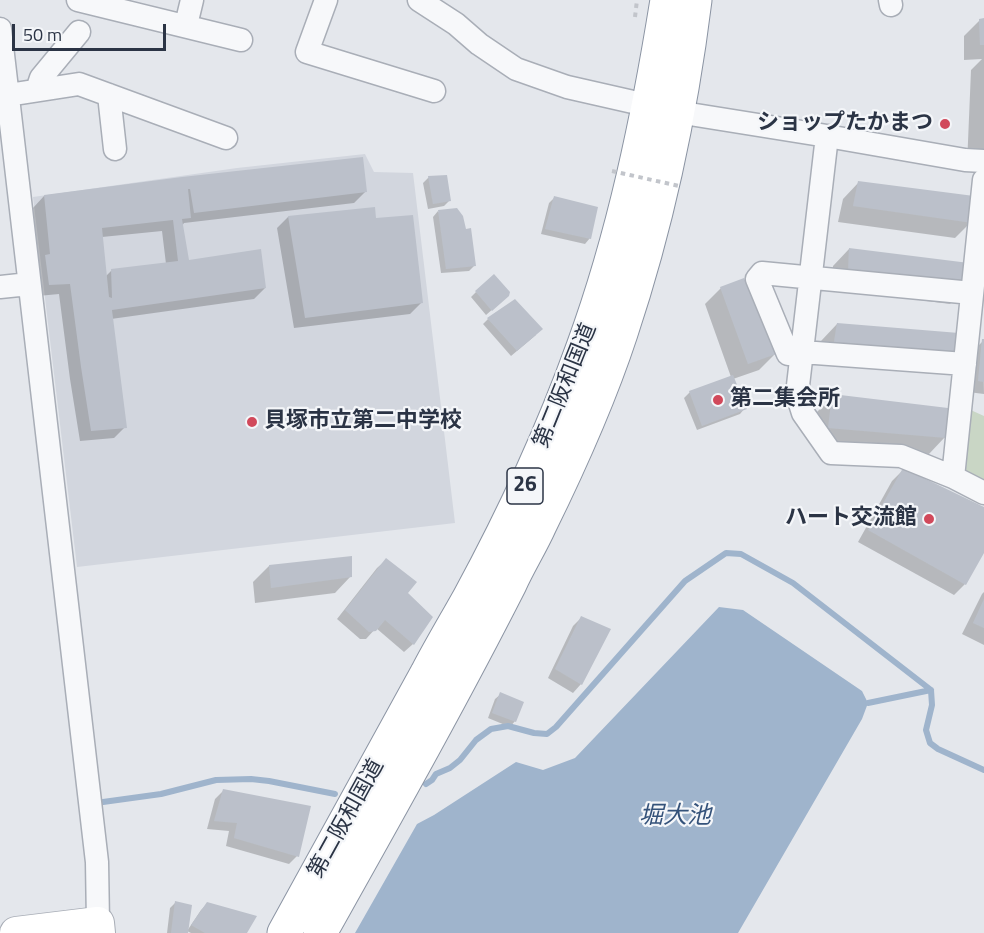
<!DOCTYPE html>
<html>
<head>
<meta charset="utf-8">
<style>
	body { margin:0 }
	#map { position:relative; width:984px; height:933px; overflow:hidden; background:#e4e7ec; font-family:"Titillium Web",sans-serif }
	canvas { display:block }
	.scale { position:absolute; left:12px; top:24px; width:154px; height:27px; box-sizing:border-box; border:3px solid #2b3445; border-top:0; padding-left:8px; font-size:18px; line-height:21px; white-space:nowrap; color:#2b3445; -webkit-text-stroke:4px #f4f6f9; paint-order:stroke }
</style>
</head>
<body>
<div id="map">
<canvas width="984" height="933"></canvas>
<div class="scale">50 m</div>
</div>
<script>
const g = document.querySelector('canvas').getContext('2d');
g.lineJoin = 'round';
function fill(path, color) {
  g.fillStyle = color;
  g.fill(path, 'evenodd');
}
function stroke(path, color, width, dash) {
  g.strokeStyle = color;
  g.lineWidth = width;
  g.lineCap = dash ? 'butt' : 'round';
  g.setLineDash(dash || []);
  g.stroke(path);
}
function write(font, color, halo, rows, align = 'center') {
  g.font = font + ' "Titillium Web","Noto Sans JP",sans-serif';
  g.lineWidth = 4.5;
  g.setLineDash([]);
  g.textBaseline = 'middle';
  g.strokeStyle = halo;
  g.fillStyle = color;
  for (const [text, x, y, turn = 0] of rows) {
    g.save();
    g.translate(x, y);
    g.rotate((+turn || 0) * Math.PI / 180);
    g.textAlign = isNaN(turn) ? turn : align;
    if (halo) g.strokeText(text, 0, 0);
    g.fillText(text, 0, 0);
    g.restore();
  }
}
const built = new Path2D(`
	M365,154l9,18 39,1 42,350 -378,44 -44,-370 204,-29z`);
const green = new Path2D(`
	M964,407l20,9v75l-31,-14z`);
const water = new Path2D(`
	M719,607l24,3 119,81 6,12 -6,16 -124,214h-383l62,-109 17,-9 82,-53 27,8 32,-12z`);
const shadow = new Path2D(`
	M980,20h4v146l-17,-1 4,-95 11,-11 -18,1v-24z
	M429,177l20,24 -5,5 -16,3 -5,-26z
	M183,178l183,13 -12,12 -170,20 -2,3 6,36 77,26 -11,11 -143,20 14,108 -11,11 -34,3 -10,-62 -11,-85 -21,2 -4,-29 5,-4 -6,-55 11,-12zM162,231l4,33 -55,7 -6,6 -3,-40z
	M859,182l112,40 -16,16 -117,-16 5,-23z
	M554,198l36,40 -5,6 -44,-10 8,-31z
	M438,211l36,55 -5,5 -28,2 -8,-56z
	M288,217l87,3 46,83 -11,11 -116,14 -17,-100z
	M849,249l117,39 -16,16 -118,-15 1,-23z
	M721,288l54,66 -16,16 -26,9 12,29 -5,6 -43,16 -13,-32 6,-6 41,-15 -26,-73z
	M476,292l26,9 -16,14 -15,-18z
	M488,319l48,16 -25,21 -28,-32z
	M837,324l116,34 -17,16 -119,-10 4,-23z
	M983,341l1,53 -16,-2 4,-40z
	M833,396l112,41 -16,17 -117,-10 5,-32z
	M903,470l81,39v40l-19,35 -11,11 -96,-53 34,-61z
	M386,560l20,33 7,51 -9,8 -28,-24 -10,11h-6l-23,-20 40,-51z
	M269,566l82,10 -16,17 -80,10 -2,-21z
	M984,592v53l-22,-11 20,-40z
	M581,618v66l-8,9 -25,-15 25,-52z
	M501,694l14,27 -5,6 -22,-9 7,-19z
	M224,790l73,66 -8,8 -63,-18 3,-15 -22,-2 8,-30z
	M175,903l11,30h-19l3,-25z
	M207,904l39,29h-55l-4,-2 14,-21z`);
const stream = new Path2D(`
	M868,703l63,-13 1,15 -6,25 4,13 8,6 46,21
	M426,784l6,-4 4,-6 14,-6 10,-8 16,-20 15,-11 17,-3 26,7 13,1 9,-7 129,-146 41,-28 15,1 52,29 138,107
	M103,802l58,-8 55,-14 35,-1 18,2 66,13`);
const building = new Path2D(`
	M984,18v27h-4l-1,-26z
	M363,157l4,35 -173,21 -4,-24h-2l3,29 -9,1 7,41 72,-11 5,39 -154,22 15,118 -36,3 -10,-64 -11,-83 -21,1 -4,-30 5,-1 -6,-59 138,-18zM173,220l5,41 -67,8 1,29 -3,-1 -7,-69z
	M447,175l4,26 -18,3 -5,-28z
	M858,181l116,15 -1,27 -120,-17z
	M554,196l44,11 -7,32 -46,-10z
	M375,207l1,11 37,-3 10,88 -118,15 -17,-102z
	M457,208l6,8 3,13 5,-1 5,38 -30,3 -8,-59z
	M849,248l120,15 -2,25 -119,-15z
	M494,274l16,18 -1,4 -17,15 -17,-20z
	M744,278l32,76 -28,10 -28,-77z
	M515,299l28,30 -26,22 -30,-33z
	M837,323l122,10 -5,26 -121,-11z
	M982,339h2v43l-6,-1z
	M733,375l14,34 -45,17 -13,-35z
	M832,394l116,14 -1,30 -119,-10z
	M903,468l81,39v46l-18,32 -98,-55z
	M352,556v21l-81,11 -2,-23z
	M386,558l31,24 -9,11 25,24 -19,28 -29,-25 -9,11 -7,1 -24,-22z
	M984,599v29l-11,-5z
	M581,616l30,13 -29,56 -27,-16z
	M500,692l24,10 -8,20 -24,-9z
	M223,789l88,17 -12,51 -65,-19 3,-15 -23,-2z
	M175,901l17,4 -4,28h-17z
	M207,902l50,14 -10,17h-42l-14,-8z`);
const path = new Path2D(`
	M635,17l2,-17`);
const street = new Path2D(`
	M78,0l163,40
	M326,0l-19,52 127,39
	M419,0l37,24 23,20 37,25 51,18 110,25 150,24 138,24 19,1
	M890,0l1,5
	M186,25l6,-25
	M0,29l97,833 1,61
	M37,90l4,-12 38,-46
	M8,95l71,-11 147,54
	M109,95l6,54
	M827,136l-30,258 6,19 28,40 70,3 52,21 31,16
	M0,287l29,-3
	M965,364l-163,-12 -14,2 -31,-75 5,-6 210,20
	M953,477l31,-297`);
const secondary = new Path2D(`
	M16,933l82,-10 1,10`);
const highway = new Path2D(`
	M284,933c48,-87 95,-173 143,-260 13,-25 28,-50 42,-75 44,-81 83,-165 114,-251 41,-112 65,-229 84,-347
	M320,933c65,-116 130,-231 190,-349 9,-20 21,-39 30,-59 30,-61 60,-128 81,-192 36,-108 60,-220 74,-333`);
const pathBridge = new Path2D(`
	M612,171l67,15`);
const markers = [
	[945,124,6,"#d1495b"],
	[718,400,6,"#d1495b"],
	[252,422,6,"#d1495b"],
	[929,519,6,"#d1495b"]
];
const shields = [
	[525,486,36]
];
const shieldNames = [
	["26",525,486]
];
const poiNames = [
	["ショップたかまつ",933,124],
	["第二集会所",730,400,"left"],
	["貝塚市立第二中学校",264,422,"left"],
	["ハート交流館",917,519]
];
const streetNames = [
	["第二阪和国道",566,386,-68],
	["第二阪和国道",347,819,-61]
];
const waterNames = [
	["堀大池",675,817]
];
fill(built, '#d2d6de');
fill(green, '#c9d6c5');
fill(water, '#9fb4cc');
fill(shadow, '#0003');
stroke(stream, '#9fb4cc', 6);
fill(building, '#bbc0ca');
stroke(street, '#a9aeb7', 25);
stroke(secondary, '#a9aeb7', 34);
stroke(highway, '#8b94a3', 35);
stroke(path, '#c2c5cb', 4, [4.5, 4.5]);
stroke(street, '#f7f8fa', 22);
stroke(secondary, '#fff', 32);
stroke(highway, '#fff', 33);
stroke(pathBridge, '#c2c5cb', 4, [4.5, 4.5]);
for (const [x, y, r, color] of markers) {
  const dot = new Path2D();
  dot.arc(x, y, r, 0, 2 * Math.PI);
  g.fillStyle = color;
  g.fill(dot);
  stroke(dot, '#f4f6f9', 2);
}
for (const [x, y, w] of shields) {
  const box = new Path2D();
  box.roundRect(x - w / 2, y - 18, w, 36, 4.5);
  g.fillStyle = '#f4f6f9';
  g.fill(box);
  stroke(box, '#2b3445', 1.5);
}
write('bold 21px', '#2b3445', null, shieldNames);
write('bold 22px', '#2b3445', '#f4f6f9', poiNames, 'right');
write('22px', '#2b3445', '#f4f6f9', streetNames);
write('italic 24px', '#34527a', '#f4f6f9', waterNames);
</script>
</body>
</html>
